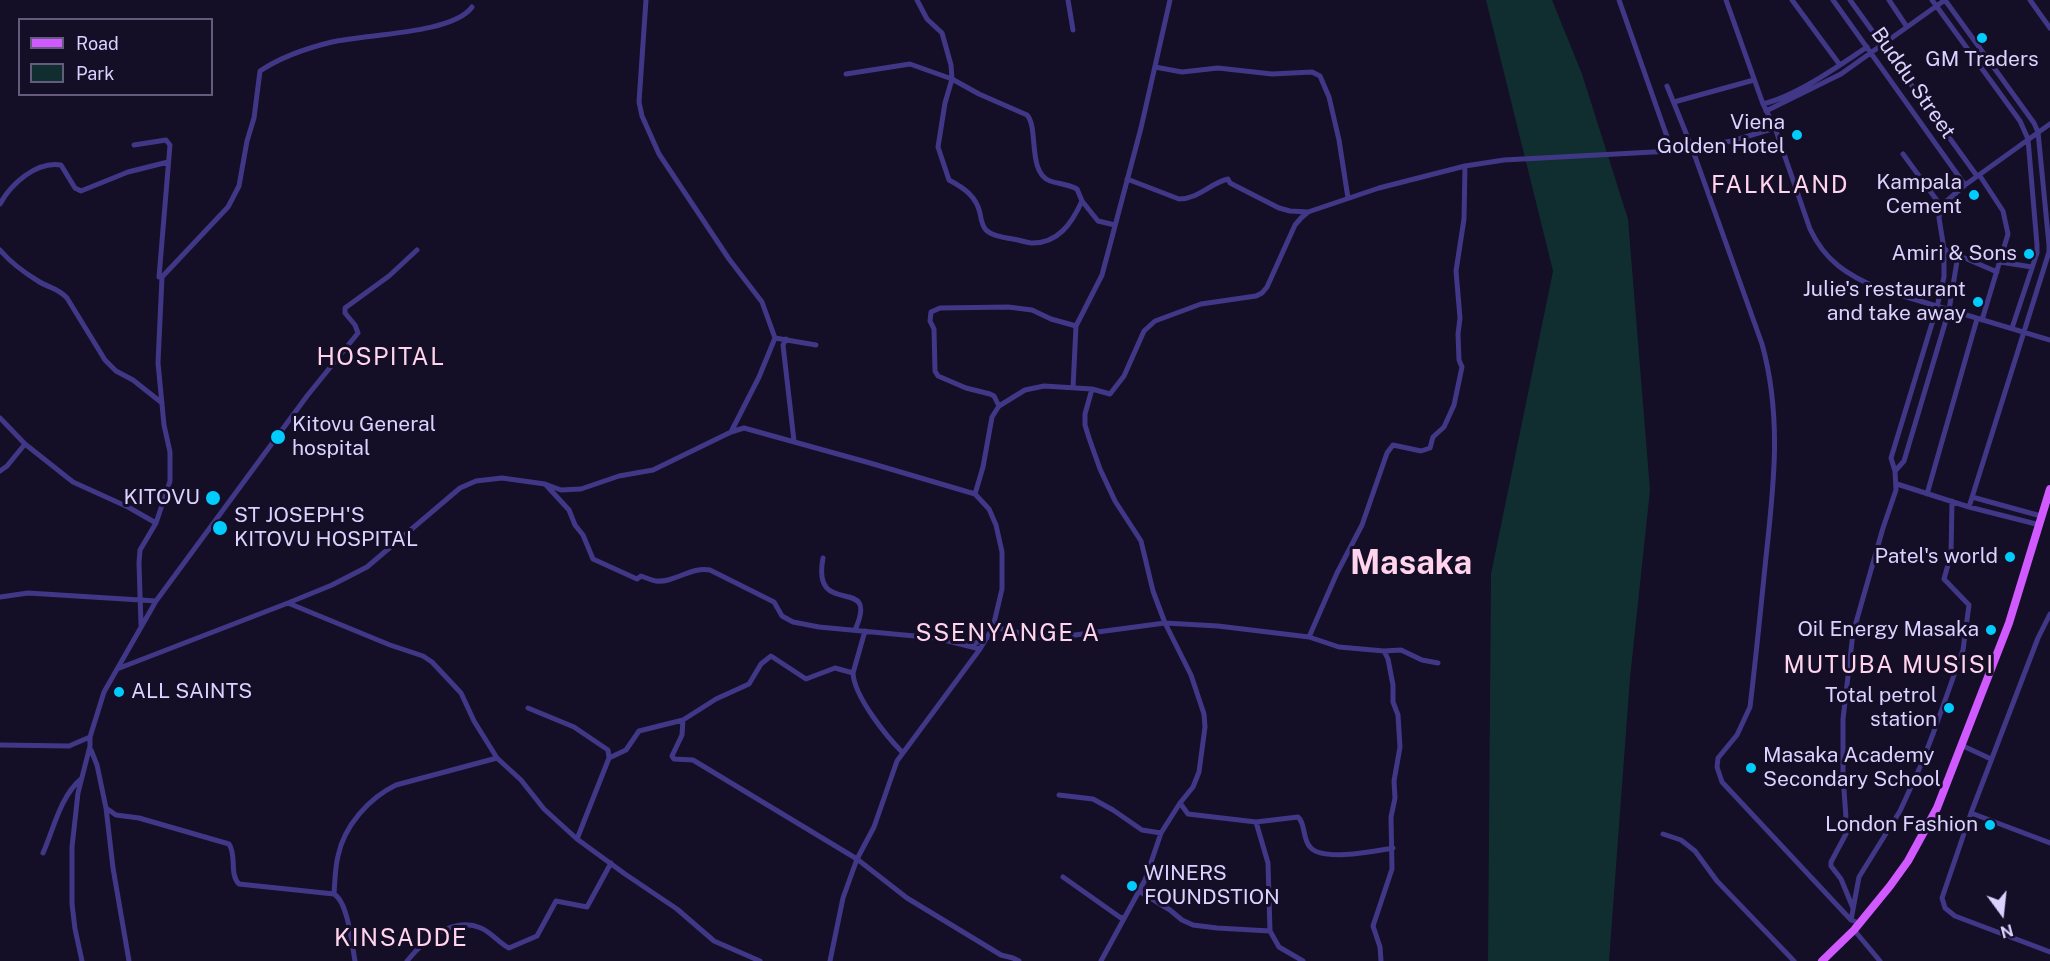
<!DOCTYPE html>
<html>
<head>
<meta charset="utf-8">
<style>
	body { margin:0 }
	#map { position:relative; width:2050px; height:961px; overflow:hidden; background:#140e26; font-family:"Public Sans",sans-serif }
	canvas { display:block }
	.legend { position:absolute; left:18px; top:18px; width:195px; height:78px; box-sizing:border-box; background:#140e26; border:2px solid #645c7d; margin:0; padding:8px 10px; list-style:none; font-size:18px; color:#dbd2ff }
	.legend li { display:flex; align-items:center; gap:12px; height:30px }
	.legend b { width:30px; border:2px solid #645c7d }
	.north { position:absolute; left:1972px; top:883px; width:60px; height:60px; -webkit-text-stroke:4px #140e26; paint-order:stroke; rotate:165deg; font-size:16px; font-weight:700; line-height:24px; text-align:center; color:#dbd2ff }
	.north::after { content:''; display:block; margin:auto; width:21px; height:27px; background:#dbd2ff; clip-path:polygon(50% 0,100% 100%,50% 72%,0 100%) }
</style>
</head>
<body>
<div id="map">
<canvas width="2050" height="961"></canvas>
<ul class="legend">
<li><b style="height:8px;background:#d059ff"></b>Road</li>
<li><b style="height:16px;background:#102e30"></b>Park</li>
</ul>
<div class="north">N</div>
</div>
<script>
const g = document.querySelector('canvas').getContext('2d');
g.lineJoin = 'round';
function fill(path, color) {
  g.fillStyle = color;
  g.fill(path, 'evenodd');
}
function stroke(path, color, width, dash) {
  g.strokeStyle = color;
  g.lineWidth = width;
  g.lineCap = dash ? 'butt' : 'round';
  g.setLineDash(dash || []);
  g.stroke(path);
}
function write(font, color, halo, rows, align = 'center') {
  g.font = font + ' "Public Sans",sans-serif';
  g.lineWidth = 6;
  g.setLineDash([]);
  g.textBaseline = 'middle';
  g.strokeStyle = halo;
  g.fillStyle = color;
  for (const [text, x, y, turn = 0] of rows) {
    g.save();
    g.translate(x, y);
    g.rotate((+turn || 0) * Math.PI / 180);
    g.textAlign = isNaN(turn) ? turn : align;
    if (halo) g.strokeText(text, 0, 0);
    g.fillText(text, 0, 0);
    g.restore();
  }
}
const green = new Path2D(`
	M1486,0h66l30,74 46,145 22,271 -20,188 -21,283h-121l3,-387 62,-303z`);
const street = new Path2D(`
	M646,0l-7,102 3,14 17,38 70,105 33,43 13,36 -16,39 -28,55
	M917,0l10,19 15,14 9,32 1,14 -7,24 -7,44 11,33c15,8 27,16 31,33 1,6 2,13 6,17 6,6 19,8 27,9 6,1 12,3 18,4 27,1 41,-20 51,-42
	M1068,0l5,30
	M1619,0l53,151
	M1726,0l37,104 12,24 35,101c15,32 37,46 70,60l170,51
	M1792,0l48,65
	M1833,0l132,185
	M1850,0l127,176
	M1889,0l18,27
	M1932,0l88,121 8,18 9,106v8l-25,75
	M1945,0l89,123 4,9 11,113v7l-80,255
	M2030,0l20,28
	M1155,67l27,5 36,-4 54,6 40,-2 8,4 9,21 10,43 9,58
	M846,74l64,-10 42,15 27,15 48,21c12,13 0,57 23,66 9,3 17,3 27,8l5,12 16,20 17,4
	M1667,86l25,62 70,196c20,72 12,140 4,213 -5,50 -10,100 -16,150l-13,28 -19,23 -1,9 5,15 129,138 8,3
	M1674,102l80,-22
	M1763,104c33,-8 76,-38 104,-57
	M1766,111l75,-37 104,-74
	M134,145l32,-5 4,5 -11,132h3l-4,86 6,62 6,27v29l-14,42 -16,27 -1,13 2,62
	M1903,154l38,52
	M1980,176l23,35 5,23 -26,86
	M1127,179l52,20c20,0 31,-16 49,-20l2,4 49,25 11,3 18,1
	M0,204c11,-20 36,-43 61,-39l14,23 6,3 47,-19 40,-10
	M1944,249l53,23
	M0,250c10,12 25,23 38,31 11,7 20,7 29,17l38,62 11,11 17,9 29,23
	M2000,262l32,5
	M162,277l66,-70 11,-21 8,-45 7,-23 6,-47c21,-14 47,-23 72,-29 33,-8 121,-8 140,-35
	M775,338l41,7
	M786,339l-3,6 11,96
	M1073,388l3,-62 26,-51 39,-147 29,-128
	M1092,389l18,5 14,-18 20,-45 11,-10 46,-17 55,-8 6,-3 5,-6 28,-62 6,-7 7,-6 71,-24 86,-22 39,-6 168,-9 60,-10 43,-13
	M999,406l-5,-10 -4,-2 -24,-6 -28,-12 -3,-5 -1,-42 -4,-8 1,-9 9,-4 68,-1 24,3 19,9 25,7
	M0,418l25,26 48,38 55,25 28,16
	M0,471l7,-5 18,-22
	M1895,471l9,-10 45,-151 9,-55
	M1897,484l72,23 71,18
	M546,485l23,25 6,15 8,10 10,24 44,20 4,-3c5,2 10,4 15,5 19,2 35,-15 54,-11l64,32 8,14 11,6 26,5 117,11 44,11
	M975,494l8,-27 9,-50 7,-11 26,-16 19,-4 48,3 -7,25v11l4,13 11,31 15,32 26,40 12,50 12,32 26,52 13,39 1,13 -6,45 -6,15 -13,16 -19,30 -16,47 -44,81
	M1927,494l50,-175
	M1972,497l69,19
	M823,558c-12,63 58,14 32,72
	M0,597l28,-4 128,8
	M288,603l102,42 33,11 9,6 29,31 13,28 23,37 24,22 23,29 33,30 48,35 52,35 37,32 46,20
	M2050,614l-12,24 -67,175 79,30
	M993,627l45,10h22l105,-14 53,3 91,11 30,10 45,4 4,8 5,26v17l5,13 2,32 -6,34 1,17 -4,19 1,52 -19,57 7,21 1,14
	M1309,637l28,-64 25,-48 25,-72 6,-8 28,6 9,-3 3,-11 11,-10 10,-22 8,-38 -3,-7 -1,-26 2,-16 -4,-47 8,-52 1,-53
	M969,646l18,-8
	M1384,651l17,-1 21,10 16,3
	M117,669l171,-66 44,-18 35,-18 93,-79 16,-7 26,-3 43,6 16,6 20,-1 38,-13 34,-6 78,-38 13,-4 126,35 105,31 14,15 7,16 6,27v37l-9,38 -13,22 -83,112 -23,66 -17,32 -14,39 -13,63
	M853,673l12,-42
	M528,708l46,19 34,23 1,8 -32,81
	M683,720l-1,15 -10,21 2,3 19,1 164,99 50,39 94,57 12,3 6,3
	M0,745l69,1 21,-9
	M1961,745l30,14
	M91,750l6,15 9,43 10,7 23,3 90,26c8,12 0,30 10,40l95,10c14,8 18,51 21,67
	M609,758l17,-8 13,-19 44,-11 33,-21 33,-15 12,-20 10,-8 35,23 29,-11 18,5c1,23 33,63 50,80
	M1059,795l34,4 20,11 29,20 19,3
	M1180,803l8,11 68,8
	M106,808l7,60 16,93
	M1971,813l-29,85 3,10 10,8 95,36
	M1663,834l18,6 14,11 22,30 77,80
	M43,853c11,-25 17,-56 38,-74
	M1063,877l58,41 4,-1
	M1139,891l31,19 12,10 11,5 24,3 53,3 9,16 24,14
	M334,894c1,-13 1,-26 4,-38 6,-30 31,-58 58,-71l101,-27
	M1853,908l-12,-29 -10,-13v-4l16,-30 -4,-56v-57l10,-86 30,-105 13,-38 -1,-19 -4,-13 46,-151 7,-30v-28l-5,-31 2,-12 24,-21 85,-61
	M1851,920l8,-43 41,-66 21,-46 12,-31 30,-84 6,-45 -25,-26 7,-25 1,-53
	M1854,930l26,31
	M1270,931l-2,-68 -12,-41 42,-5c8,7 4,21 12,30 12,15 65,4 83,1
	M82,961l-7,-32 -3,-25v-57l6,-54 12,-47v-9l14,-45 52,-91 151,-205 51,-63 -3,-8 -10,-12v-5l44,-32 28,-26
	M407,961c17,-21 46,-45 74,-33 11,5 18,15 28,20l28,-12 19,-35 31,6 24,-44`);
const primary = new Path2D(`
	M1822,961l32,-31 36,-44 18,-25 29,-53 72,-185 41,-134`);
const markers = [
	[1982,38,6,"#00cdfd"],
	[1797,135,6,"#00cdfd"],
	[1974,195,6,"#00cdfd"],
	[2029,254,6,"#00cdfd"],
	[1978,302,6,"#00cdfd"],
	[278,437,8,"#00cdfd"],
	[213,498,8,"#00cdfd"],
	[220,528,8,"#00cdfd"],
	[2010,557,6,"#00cdfd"],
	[1991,630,6,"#00cdfd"],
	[119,692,6,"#00cdfd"],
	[1949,708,6,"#00cdfd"],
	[1751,768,6,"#00cdfd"],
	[1990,825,6,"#00cdfd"],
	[1132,886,6,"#00cdfd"]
];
const poiNames = [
	["GM Traders",1982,60,"center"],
	["Viena",1785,123],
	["Golden Hotel",1785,147],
	["Kampala",1962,183],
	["Cement",1962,207],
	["Amiri & Sons",2017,254],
	["Julie's restaurant",1966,290],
	["and take away",1966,314],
	["Kitovu General",292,425,"left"],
	["hospital",292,449,"left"],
	["KITOVU",200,498],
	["ST JOSEPH'S",234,516,"left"],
	["KITOVU HOSPITAL",234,540,"left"],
	["Patel's world",1998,557],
	["Oil Energy Masaka",1979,630],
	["ALL SAINTS",131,692,"left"],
	["Total petrol",1937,696],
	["station",1937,720],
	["Masaka Academy",1763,756,"left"],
	["Secondary School",1763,780,"left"],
	["London Fashion",1978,825],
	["WINERS",1144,874,"left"],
	["FOUNDSTION",1144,898,"left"]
];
const streetNames = [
	["Buddu Street",1913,83,55]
];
const quarterNames = [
	["FALKLAND",1780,186],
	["HOSPITAL",381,358],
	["SSENYANGE A",1008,634],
	["MUTUBA MUSISI",1889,666],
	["KINSADDE",401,939]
];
const townNames = [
	["Masaka",1411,564]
];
fill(green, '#102e30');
stroke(street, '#413787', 5);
stroke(primary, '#d059ff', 8);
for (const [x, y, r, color] of markers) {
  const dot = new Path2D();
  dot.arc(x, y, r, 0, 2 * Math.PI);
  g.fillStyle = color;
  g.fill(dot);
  stroke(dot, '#140e26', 2);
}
write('21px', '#dbd2ff', '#140e26', poiNames, 'right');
write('21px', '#dbd2ff', '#140e26', streetNames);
g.letterSpacing = '1.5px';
write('24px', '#ffd4ec', '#140e26', quarterNames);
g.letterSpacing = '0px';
write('bold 33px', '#ffd4ec', '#140e26', townNames);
</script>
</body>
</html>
